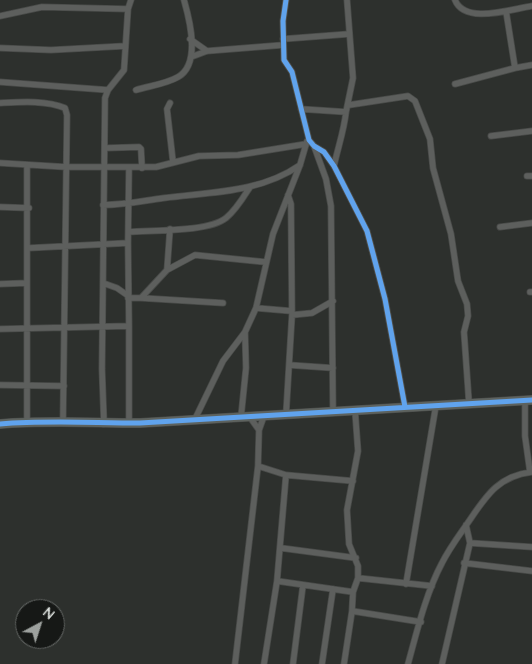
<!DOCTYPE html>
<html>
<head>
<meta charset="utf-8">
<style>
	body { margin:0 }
	#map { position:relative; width:532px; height:664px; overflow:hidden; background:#2d302d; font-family:Quicksand,sans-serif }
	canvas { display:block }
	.north { position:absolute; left:15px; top:599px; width:50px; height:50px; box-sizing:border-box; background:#161816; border:1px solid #646765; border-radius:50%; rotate:40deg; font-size:14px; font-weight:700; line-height:20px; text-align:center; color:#dadedb }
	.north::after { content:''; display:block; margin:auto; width:18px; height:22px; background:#9da19e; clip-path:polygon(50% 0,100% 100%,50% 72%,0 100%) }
</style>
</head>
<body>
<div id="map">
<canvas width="532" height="664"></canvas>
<div class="north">N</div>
</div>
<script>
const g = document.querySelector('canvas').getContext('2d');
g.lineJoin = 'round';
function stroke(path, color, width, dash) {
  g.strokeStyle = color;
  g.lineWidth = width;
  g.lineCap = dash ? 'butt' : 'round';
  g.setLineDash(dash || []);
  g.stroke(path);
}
const street = new Path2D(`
	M286,0l-3,21 1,39 8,12 17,68 5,6 10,6 10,14 33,65 18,68 20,108
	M455,0c10,25 56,9 77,6
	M506,11l9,57 17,-3
	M0,16l42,-9 86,2
	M190,39l17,12
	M283,39l66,-5
	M0,48l51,2 74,-4
	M191,57l16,-6 76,-6
	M0,82l108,8
	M455,84l60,-16
	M136,90c13,-4 30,-6 42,-13 23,-13 12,-56 6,-77
	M0,103c20,-1 46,-3 65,5l2,7 -4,306
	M170,103l-3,6 6,53
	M349,105l59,-9 7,5 15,38 3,29 18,66 7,47 9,23 1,12 -4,16 5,71
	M301,109l45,3 7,-34 -6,-78
	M491,136l41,-5
	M314,146l12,33 5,27 2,206
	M106,148l33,-1 2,2 1,19
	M0,163l66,4h90l43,-11 39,-1 68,-11
	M334,166c4,-19 10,-35 12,-54
	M527,176h5
	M103,205c22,0 39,-4 61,-7 46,-6 96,-5 136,-33
	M0,207l29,1
	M500,227l32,-4
	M129,232c24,-2 80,0 97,-14 10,-8 17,-20 24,-31
	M128,243l1,83
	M29,248l99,-5 1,-76
	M167,270l28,-15 70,7
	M103,283l14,5 10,7
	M0,284l27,-1
	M530,292h2
	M128,298h13l26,-28 3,-41
	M141,298l82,5
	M256,308l35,3
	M292,315l20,-2 21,-12
	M0,329l129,-3v97
	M289,365l44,3
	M0,385l64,1
	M525,400v36l5,36
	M286,415l6,-100 -1,-111 -3,-9
	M249,416l10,14
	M264,416l-5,14 -1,36 28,9 -9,106 76,11 -1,19 69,11
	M241,417l5,-49 -1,-36
	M195,419l28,-58 22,-29 11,-24 17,-74 27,-69 7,-24
	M27,423v-258
	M104,424l-2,-55 3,-271 3,-8 16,-20 4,-61 3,-9
	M286,475l67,6
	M470,543l62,4
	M281,548l75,10
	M464,563l68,8
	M358,578l74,8
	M406,584l30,-179
	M353,592l5,-14v-12l-9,-22 -2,-34 11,-59 -3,-41
	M235,664l23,-198
	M264,664l13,-83
	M293,664l10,-79
	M322,664l11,-75
	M344,664l8,-53
	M408,664c9,-33 18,-71 34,-101 7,-14 16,-26 25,-39 18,-26 30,-48 65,-52
	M442,664l28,-121 -4,-18`);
const secondary = new Path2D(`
	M0,424c47,-4 93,-1 140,-1l392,-23`);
const cycleway = new Path2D(`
	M286,0l-3,21 1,39 8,12 17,68 5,6 10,6 10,14 33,65 18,68 20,108
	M0,424c47,-4 93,-1 140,-1l392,-23`);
stroke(street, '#494b49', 7);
stroke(secondary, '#494b49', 10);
stroke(street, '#5d5f5d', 5.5);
stroke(secondary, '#5d625e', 9);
stroke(cycleway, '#60a3ed', 5);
</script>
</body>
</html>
